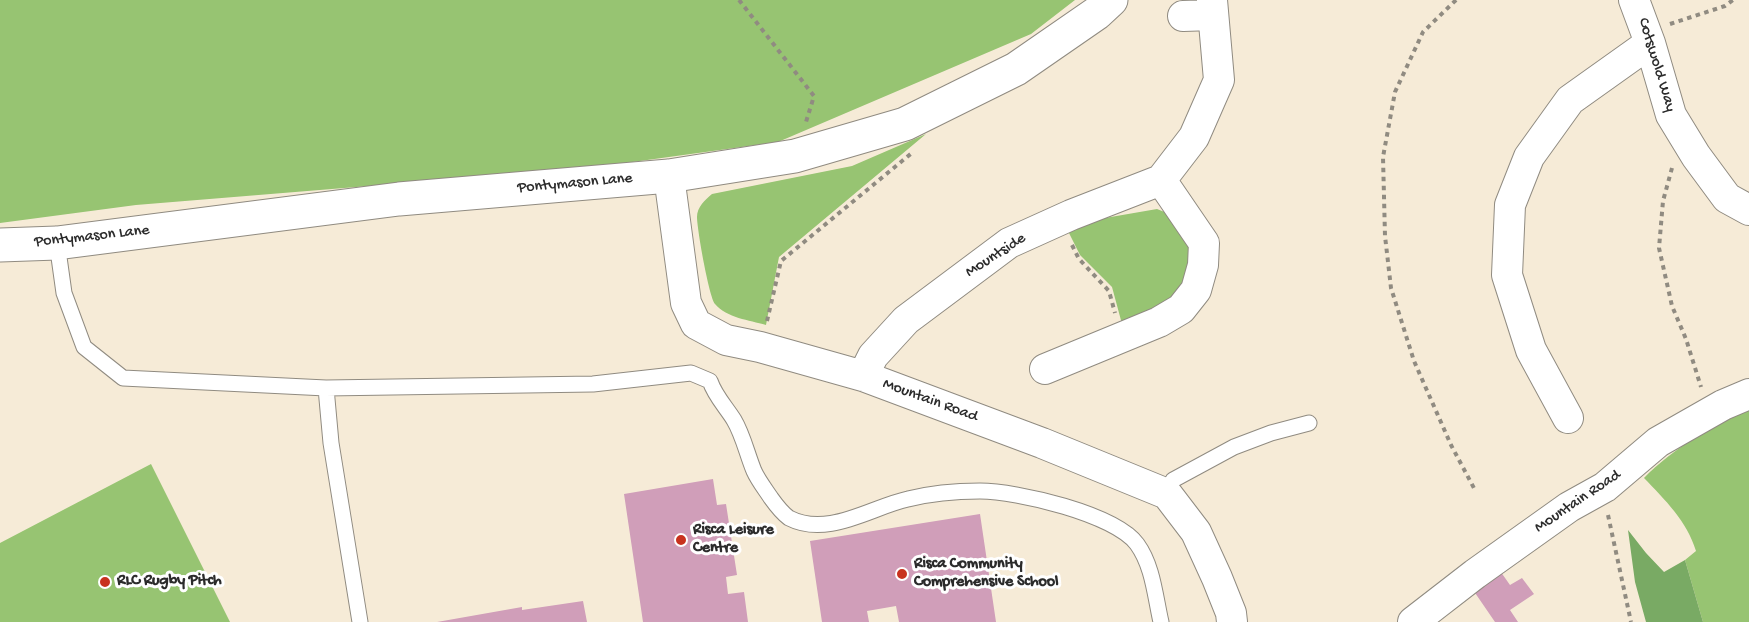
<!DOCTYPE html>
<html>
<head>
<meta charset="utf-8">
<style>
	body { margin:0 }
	canvas { display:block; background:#f6ebd7 }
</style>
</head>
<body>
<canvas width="1749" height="622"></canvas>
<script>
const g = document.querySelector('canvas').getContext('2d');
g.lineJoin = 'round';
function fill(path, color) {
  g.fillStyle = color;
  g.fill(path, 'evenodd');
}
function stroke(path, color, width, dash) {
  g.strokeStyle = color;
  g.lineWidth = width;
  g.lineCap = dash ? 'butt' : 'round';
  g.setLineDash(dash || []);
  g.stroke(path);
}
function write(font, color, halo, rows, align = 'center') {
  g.font = font + ' "Gochi Hand",sans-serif';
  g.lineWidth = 6;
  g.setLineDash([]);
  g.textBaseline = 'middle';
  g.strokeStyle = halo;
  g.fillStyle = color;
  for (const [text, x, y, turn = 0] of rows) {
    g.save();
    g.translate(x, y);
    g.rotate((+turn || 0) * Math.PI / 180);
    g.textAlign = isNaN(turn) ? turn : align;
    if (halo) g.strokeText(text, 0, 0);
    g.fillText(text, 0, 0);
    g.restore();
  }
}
const green = new Path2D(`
	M0,0h1075l-44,34 -253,108 -189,26 -453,37 -136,18z
	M926,134l-147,123 -13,68c-17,-5 -39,-7 -51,-21 -6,-8 -18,-75 -18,-87 0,-10 8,-17 15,-23l140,-28z
	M1157,209l15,6 20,27 -3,37 -19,26 -48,19 -10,-37 -32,-32 -12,-24 37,-13z
	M1749,410v212h-46l-18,-62 11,-9c-9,-30 -31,-51 -52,-73 29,-29 67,-53 105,-68z
	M151,464l79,158h-230v-79z`);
const forest = new Path2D(`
	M1628,530l18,23 18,19 21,-12 18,62h-57l-11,-40z`);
const building = new Path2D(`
	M713,479l4,26 9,-1 11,71 -11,2 2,17 16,-2 4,30h-105l-19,-128z
	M980,514l16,108h-97l-3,-16 -29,5 2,11h-47l-12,-81z
	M1498,568l12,17 12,-7 12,16 -24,16 8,12h-23l-24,-35z
	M583,601l4,21h-150l85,-15v3z`);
const path = new Path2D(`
	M739,0l75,96 -8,26
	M1456,0l-33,32 -28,60 -12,65 2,79 6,52 23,73 37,84 24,45
	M1670,24l55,-18 8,-6
	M1672,168l-9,33 -4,47 13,58 14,33 15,48
	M1072,245l7,14 30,32 6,22
	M767,321l14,-60 132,-109
	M1608,515l23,107`);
const service = new Path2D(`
	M57,243l7,50 20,54 39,31 203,10 267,-4 98,-11 19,8c5,15 16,26 24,39 9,15 13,34 20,51 4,9 11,18 17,27 5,7 11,15 18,20 39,20 82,-11 119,-19 24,-6 48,-8 72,-8 37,0 135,23 157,53 16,22 18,52 24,78
	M326,388l5,55 29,179
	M1167,494l6,-14 61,-33 37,-14 38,-10`);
const minor = new Path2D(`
	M1634,0l16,43 21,72 25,41 31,42 22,12
	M1183,16l30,-1
	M669,176l17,127 10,21 30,16 34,7 103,29 179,67 125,51 29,38 21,46 14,35 1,9
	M1045,369l114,-47 22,-13 15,-19 7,-25 1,-22 -43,-63
	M863,376l10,-20 33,-36 103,-77 62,-28 90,-35 33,-43 25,-57 -7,-80
	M1568,418l-37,-68 -24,-75 3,-70 19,-48 41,-57 80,-57
	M1413,622l62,-48 94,-67 36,-20 53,-45 65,-37 26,-11`);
const tertiary = new Path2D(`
	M0,245l57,-2 342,-44 270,-23 126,-20 110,-32 111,-55 81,-56 14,-13`);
const markers = [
	[681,540,6,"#c8321e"],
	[902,574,6,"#c8321e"],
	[105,582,6,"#c8321e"]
];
const streetNames = [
	["Cotswold Way",1656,65,73],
	["Pontymason Lane",575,184,-5],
	["Pontymason Lane",92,237,-6],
	["Mountside",996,256,-33],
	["Mountain Road",930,401,20],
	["Mountain Road",1578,502,-34]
];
const poiNames = [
	["Risca Leisure",693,531],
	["Centre",693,549],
	["Risca Community",914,565],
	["Comprehensive School",914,583],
	["RLC Rugby Pitch",117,582]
];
fill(green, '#97c472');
fill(forest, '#79aa64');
fill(building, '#d09eb9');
stroke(service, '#908b81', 17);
stroke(minor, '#908b81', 32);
stroke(tertiary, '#908b81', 35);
stroke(path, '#908b81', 4, [4.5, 4.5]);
stroke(service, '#fff', 15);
stroke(minor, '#fff', 30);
stroke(tertiary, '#fff', 33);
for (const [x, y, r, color] of markers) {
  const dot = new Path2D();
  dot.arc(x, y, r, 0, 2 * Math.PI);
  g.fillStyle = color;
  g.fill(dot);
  stroke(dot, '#fff', 2);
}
write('16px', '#2b2b2b', '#fff', streetNames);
write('bold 16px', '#2b2b2b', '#fff', poiNames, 'left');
</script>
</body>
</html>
